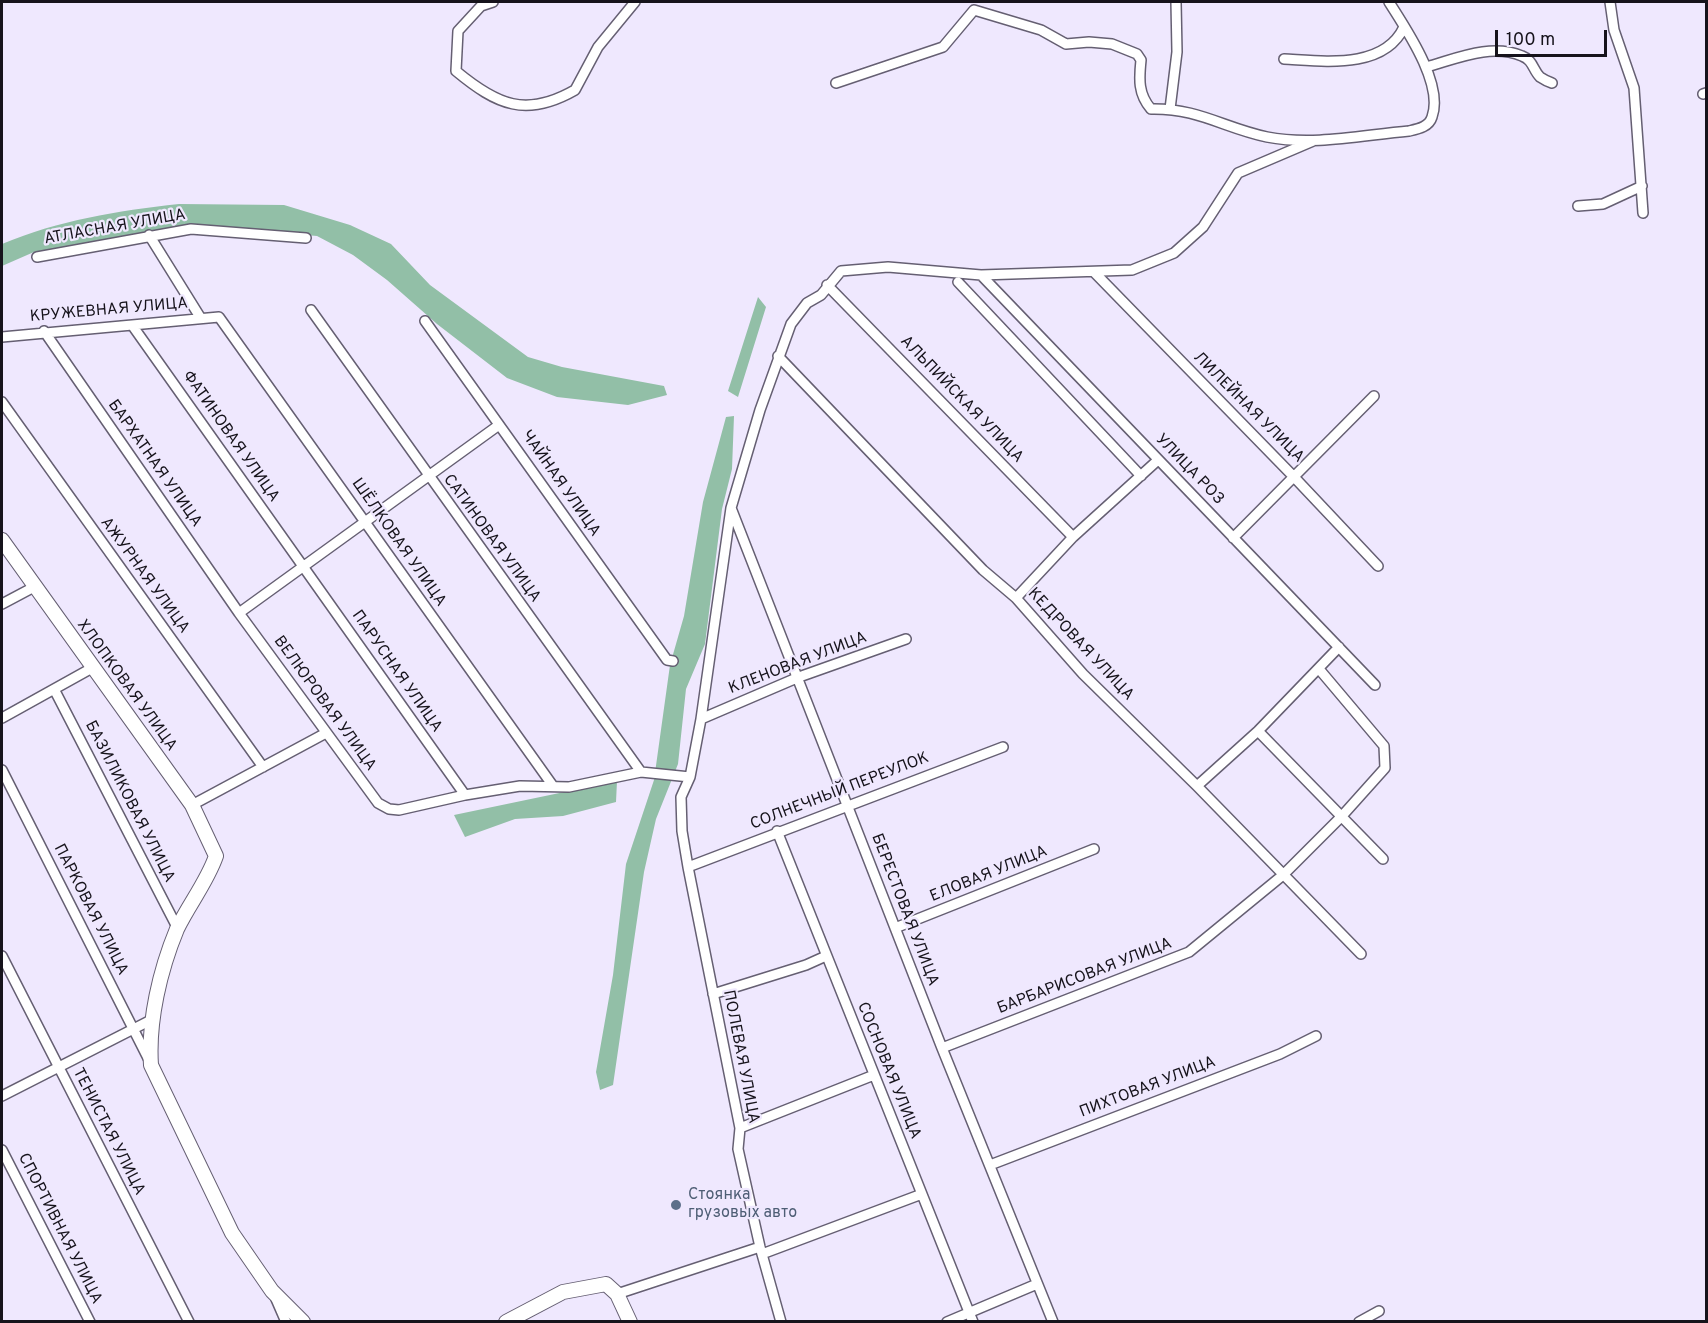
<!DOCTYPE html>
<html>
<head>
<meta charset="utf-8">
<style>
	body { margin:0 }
	#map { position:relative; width:1708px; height:1323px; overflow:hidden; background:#efe8fe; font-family:Overpass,sans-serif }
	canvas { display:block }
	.frame { position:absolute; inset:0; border:3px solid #16131b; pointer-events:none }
	.scale { position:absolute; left:1495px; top:30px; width:112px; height:27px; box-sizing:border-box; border:3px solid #16131b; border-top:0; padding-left:8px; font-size:18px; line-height:21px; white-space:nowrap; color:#16131b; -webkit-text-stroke:4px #efe8fe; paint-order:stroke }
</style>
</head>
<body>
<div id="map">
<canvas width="1708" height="1323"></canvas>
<div class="frame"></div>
<div class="scale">100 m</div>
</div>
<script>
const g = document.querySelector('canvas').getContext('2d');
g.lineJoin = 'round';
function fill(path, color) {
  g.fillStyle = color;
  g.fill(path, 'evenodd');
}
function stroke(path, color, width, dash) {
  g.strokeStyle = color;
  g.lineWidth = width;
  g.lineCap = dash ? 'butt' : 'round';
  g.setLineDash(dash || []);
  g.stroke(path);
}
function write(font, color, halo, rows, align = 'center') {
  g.font = font + ' Overpass,sans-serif';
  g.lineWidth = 4.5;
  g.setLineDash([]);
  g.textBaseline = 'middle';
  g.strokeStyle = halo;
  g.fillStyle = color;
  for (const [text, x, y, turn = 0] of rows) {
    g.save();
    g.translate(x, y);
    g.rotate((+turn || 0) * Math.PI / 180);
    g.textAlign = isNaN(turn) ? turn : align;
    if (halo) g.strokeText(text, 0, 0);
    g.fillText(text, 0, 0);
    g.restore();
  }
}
const forest = new Path2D(`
	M179,204l105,1 66,20 41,19 39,41 98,72 34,10 102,19 3,9 -39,10 -71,-8 -50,-19 -70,-54 -50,-44 -34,-25 -36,-19 -112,-10 -39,3 -132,23 -32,14v-22c58,-24 114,-33 177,-40z
	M758,297l8,10 -28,90 -10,-6z
	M734,416l-2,53 -10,40 -17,135 -19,45 -8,75 -22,55 -12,53 -31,213 -13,5 -4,-18 17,-97 13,-111 28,-84 16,-115 14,-49 19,-114 23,-85z
	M617,781l-1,21 -53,14 -48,3 -50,18 -11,-22z`);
const street = new Path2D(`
	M493,2l-12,4 -23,25 -2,40c41,34 70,47 119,19l23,-43 37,-45
	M1610,2l4,28 20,58 9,125
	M1284,59c39,2 100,11 120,-32
	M1426,67c30,-8 64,-24 96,-11 11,4 11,14 18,21 3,2 9,5 12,6
	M836,83l107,-36 31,-37 67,20 25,14 23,-2 23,2 25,10 4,6c-2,19 -3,34 10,49 47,-1 73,19 116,28 47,9 95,-2 142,-6 9,-2 20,-4 23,-14 12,-33 -26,-88 -43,-115
	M1703,94l3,-1
	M1170,109l7,-57 -1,-50
	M1578,206l25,-2 39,-18
	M149,235l51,82
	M37,257l154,-28 115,9
	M1094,272l200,205 84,89
	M981,275l394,410
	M958,282l183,194
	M827,285l246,252
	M311,310l330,462 49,5
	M425,321l242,339 6,1
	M132,325l333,470
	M44,331l195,282 139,190 11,6 10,1 66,-15 55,-9 49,1 72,-15
	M2,337l217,-20 334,469
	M778,356l205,214 33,28 67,76 114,112 164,168
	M2,402l261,365
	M731,508l211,540 111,274
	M1233,538l141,-142
	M1016,598l57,-61 85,-77
	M2,604l32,-17
	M239,613l260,-188
	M54,689l124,240
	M2,718l90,-50
	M701,719l98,-42 107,-38
	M1258,731l125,128
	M2,770l147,290
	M1197,786l61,-55 81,-84
	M192,805l134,-72
	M777,831l196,491
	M688,867l315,-120
	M895,928l199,-79
	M2,956l187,366
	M713,994l93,-29 20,-9
	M942,1048l247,-96 94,-77 59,-59 43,-48 -1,-22 -65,-77
	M2,1096l151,-77
	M740,1128l134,-53
	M2,1150l88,172
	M990,1165l290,-111 36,-18
	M762,1254l160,-60
	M617,1294l143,-47
	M276,1299l10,23
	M781,1322l-21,-75 -22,-98 2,-21 -52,-261 -6,-36 -1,-34 9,-20 11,-58 30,-211 29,-98 31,-86 16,-21 14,-8 20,-24 47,-4 93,8 151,-5 42,-17 29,-26 35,-54 75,-32
	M947,1322l90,-38
	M1359,1322l20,-11`);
const secondary = new Path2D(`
	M2,540l190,265 24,51c-9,26 -27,48 -39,73 -17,41 -29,92 -26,136l81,168 40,58 31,31
	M506,1322l57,-30 43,-8 11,10 13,28`);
const markers = [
	[676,1205,6,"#5c6f8a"]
];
const streetNames = [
	["АТЛАСНАЯ УЛИЦА",115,228,-10],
	["КРУЖЕВНАЯ УЛИЦА",109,311,-5],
	["АЛЬПИЙСКАЯ УЛИЦА",961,400,46],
	["ЛИЛЕЙНАЯ УЛИЦА",1248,408,45],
	["ФАТИНОВАЯ УЛИЦА",230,437,55],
	["БАРХАТНАЯ УЛИЦА",154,464,55],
	["УЛИЦА РОЗ",1189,470,46],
	["ЧАЙНАЯ УЛИЦА",560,484,55],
	["САТИНОВАЯ УЛИЦА",491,539,54],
	["ШЁЛКОВАЯ УЛИЦА",398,543,55],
	["АЖУРНАЯ УЛИЦА",144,576,54],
	["КЕДРОВАЯ УЛИЦА",1080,645,47],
	["КЛЕНОВАЯ УЛИЦА",798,664,-21],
	["ПАРУСНАЯ УЛИЦА",396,672,55],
	["ХЛОПКОВАЯ УЛИЦА",126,686,54],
	["ВЕЛЮРОВАЯ УЛИЦА",324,704,54],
	["СОЛНЕЧНЫЙ ПЕРЕУЛОК",840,792,-21],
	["БАЗИЛИКОВАЯ УЛИЦА",129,802,63],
	["ЕЛОВАЯ УЛИЦА",989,875,-22],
	["ПАРКОВАЯ УЛИЦА",90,910,63],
	["БЕРЕСТОВАЯ УЛИЦА",904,910,69],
	["БАРБАРИСОВАЯ УЛИЦА",1085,977,-21],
	["ПОЛЕВАЯ УЛИЦА",740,1057,79],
	["СОСНОВАЯ УЛИЦА",888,1071,68],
	["ПИХТОВАЯ УЛИЦА",1148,1088,-21],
	["ТЕНИСТАЯ УЛИЦА",108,1132,63],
	["СПОРТИВНАЯ УЛИЦА",59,1229,63]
];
const serviceNames = [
	["Стоянка",688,1196],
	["грузовых авто",688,1214]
];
fill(forest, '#92bfa7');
stroke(street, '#655f72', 12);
stroke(secondary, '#655f72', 16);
stroke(street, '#fff', 9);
stroke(secondary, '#fff', 14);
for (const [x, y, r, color] of markers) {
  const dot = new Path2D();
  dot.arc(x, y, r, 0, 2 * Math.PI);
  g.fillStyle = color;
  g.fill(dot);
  stroke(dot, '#efe8fe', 2);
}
write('16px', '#16131b', '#efe8fe', streetNames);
write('16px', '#4e5e75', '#efe8fe', serviceNames, 'left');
</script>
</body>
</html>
